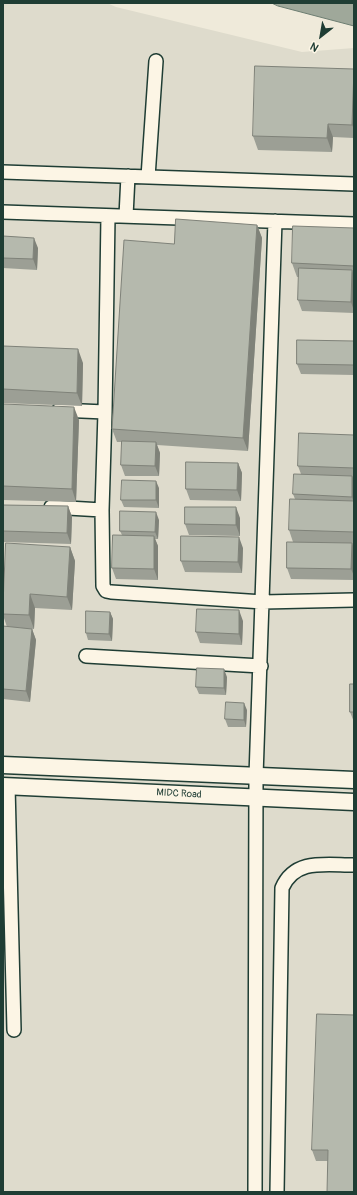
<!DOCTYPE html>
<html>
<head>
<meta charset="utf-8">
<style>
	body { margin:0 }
	#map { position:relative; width:357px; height:1195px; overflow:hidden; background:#efeada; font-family:Pangolin,sans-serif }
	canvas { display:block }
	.frame { position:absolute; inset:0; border:4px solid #1f3d34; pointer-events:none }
	.north { position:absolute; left:301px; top:16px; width:40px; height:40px; -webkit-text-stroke:3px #fcf5e5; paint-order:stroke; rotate:211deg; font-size:11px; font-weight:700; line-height:16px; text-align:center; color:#1f3d34 }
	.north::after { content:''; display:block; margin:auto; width:14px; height:18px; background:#1f3d34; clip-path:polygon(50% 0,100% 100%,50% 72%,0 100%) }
</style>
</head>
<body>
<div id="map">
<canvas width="357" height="1195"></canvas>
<div class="frame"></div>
<div class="north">N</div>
</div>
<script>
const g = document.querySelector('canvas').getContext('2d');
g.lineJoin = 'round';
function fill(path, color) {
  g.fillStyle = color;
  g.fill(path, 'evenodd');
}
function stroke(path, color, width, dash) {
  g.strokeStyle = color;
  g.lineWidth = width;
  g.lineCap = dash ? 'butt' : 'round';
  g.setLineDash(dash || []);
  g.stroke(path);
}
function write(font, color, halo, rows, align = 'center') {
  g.font = font + ' Pangolin,sans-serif';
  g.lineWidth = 3;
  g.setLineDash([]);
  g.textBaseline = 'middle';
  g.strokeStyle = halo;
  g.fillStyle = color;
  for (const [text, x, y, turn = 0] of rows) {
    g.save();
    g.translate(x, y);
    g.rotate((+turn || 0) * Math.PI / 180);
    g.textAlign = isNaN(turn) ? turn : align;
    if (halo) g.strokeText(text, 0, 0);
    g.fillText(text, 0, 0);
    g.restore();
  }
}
const built = new Path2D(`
	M3,3h104l9,4 186,45 52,-4v1144h-351z`);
const water = new Path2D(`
	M272,3h82v23l-76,-20z`);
const minor = new Path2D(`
	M3,172l351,12
	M148,177l8,-116
	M3,212l351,12
	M108,216l-3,196 -3,98 1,76 3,5 5,1 152,10 91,-2
	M126,216l2,-40
	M59,410l46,2
	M51,507l51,3
	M86,656l175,10
	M8,786l6,244
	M255,1192l1,-416 19,-555
	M277,1192l5,-304c13,-30 44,-23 72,-23`);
const major = new Path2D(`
	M3,765l351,15
	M3,786l351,16`);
const wall = new Path2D(`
	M354,69v69l-21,-1 -1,15 -74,-2 -5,-14z
	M257,225l5,13 -14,213 -91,-6 3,8 -1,23h-34l-4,-11 1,-23h-5l-5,-13 62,-185z
	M354,228v85l-52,-2 -4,-11 1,-23h-2l-5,-14z
	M3,236l35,12 -1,22 -34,-2z
	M354,341v34l-53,-1 -4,-10z
	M3,346l80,17 -1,43 -79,-3z
	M3,404l76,16 -3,82 -73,-2z
	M354,435v44h-1l1,66h-1l1,4v31l-63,-1 -4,-11 6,-26 -4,-12 6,-31 -2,-5 8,-20 -3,-8z
	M238,463l4,10 -1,28 -51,-1 -4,-11z
	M159,488v20l-35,-1 -3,-7z
	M3,505l65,1 4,11 -1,27 -68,-2z
	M240,518v18l-51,-1 -4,-11z
	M159,520l-1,19h-3l3,7v34l-42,-1 -4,-11 10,-33 -2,-4z
	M70,547l5,14 -3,49 -37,-2 -1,21 -15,-1 13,1 4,11 -6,62 -27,-3v-73l4,1 -4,-12v-11z
	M243,548l-1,25 -57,-1 -4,-11z
	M110,612l3,7 -1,22 -24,-1 -2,-7z
	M243,621l-1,24 -42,-2 -4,-11z
	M227,677l-1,18 -27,-1 -3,-7z
	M354,684v38l-4,-10z
	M247,710l-1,17h-18l-3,-8z
	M354,1015l-26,146h-12l-4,-11z`);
const shadedWall = new Path2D(`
	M354,70v59l-2,-4z
	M328,124l5,13 -1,15 -5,-14z
	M257,225l5,13 -14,213 -5,-13z
	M34,238l4,10 -1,22 -4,-11z
	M352,270l2,6v35l-3,-9z
	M78,349l5,14 -1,43 -5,-13z
	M74,407l5,13 -3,82 -4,-13z
	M156,442l4,11 -1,23 -4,-10z
	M238,463l4,10 -1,28 -4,-11z
	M352,476l2,4v23l-2,-6z
	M156,481l3,7v20l-3,-8z
	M68,506l4,11 -1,27 -4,-11z
	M236,507l4,11v18l-4,-11z
	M156,512l3,8 -1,19 -3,-7z
	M154,536l4,10v34l-4,-11z
	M239,537l4,11 -1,25 -4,-11z
	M352,543l2,6v27l-3,-7z
	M70,547l5,14 -3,49 -5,-13z
	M30,594l5,14 -1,21 -5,-14z
	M239,610l4,11 -1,24 -3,-11z
	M110,612l3,7 -1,22 -3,-7z
	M32,629l4,11 -6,62 -4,-11z
	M224,669l3,8 -1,18 -2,-7z
	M244,703l3,7 -1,17 -2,-7z`);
const building = new Path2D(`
	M255,66l99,3 -2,56 -24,-1 -1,14 -74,-2z
	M176,219l81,6 -14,213 -131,-9 12,-189 50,4z
	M293,226l61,2v38l-62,-3z
	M3,236l31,2 -1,21 -30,-1z
	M299,268l53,2 -1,32 -53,-2z
	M297,340l57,1v24l-57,-1z
	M3,346l75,3 -1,44 -74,-4z
	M3,404l71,3 -2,82 -69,-3z
	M299,433l55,2v33l-56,-2z
	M122,441l34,1 -1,24 -34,-1z
	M186,462l52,1 -1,27 -51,-1z
	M294,474l58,2v21l-59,-3z
	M122,480l34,1v19h-35z
	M290,499l64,2v31l-65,-2z
	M3,505l65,1 -1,27 -64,-2z
	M185,507h51v18l-51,-1z
	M120,511l36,1 -1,20 -35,-1z
	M113,535l41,1v33l-42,-1z
	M181,536l58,1 -1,25 -57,-1z
	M287,542l65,1 -1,26 -64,-1z
	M6,543l64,4 -3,50 -37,-3 -1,21 -26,-1z
	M197,609l42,1v24l-43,-2z
	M86,611l24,1 -1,22 -23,-1z
	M3,626l29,3 -6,62 -23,-2z
	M197,668l27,1v19l-28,-1z
	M350,684h4v28h-4z
	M226,702l18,1v17l-19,-1z
	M317,1014l37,1v177h-27l1,-42h-16z`);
const streetNames = [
	["MIDC Road",179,794,3]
];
fill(built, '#dedbcc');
fill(water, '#9fa89a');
stroke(water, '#6c7d71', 1);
stroke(minor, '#1f3d34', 16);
stroke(major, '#1f3d34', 19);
stroke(minor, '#fcf5e5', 13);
stroke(major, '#fcf5e5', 16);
fill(wall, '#9c9f95');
fill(shadedWall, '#7f8279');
fill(building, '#b5b9ad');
stroke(building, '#7f8279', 1);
write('10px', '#1f3d34', '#fcf5e5', streetNames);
</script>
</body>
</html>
